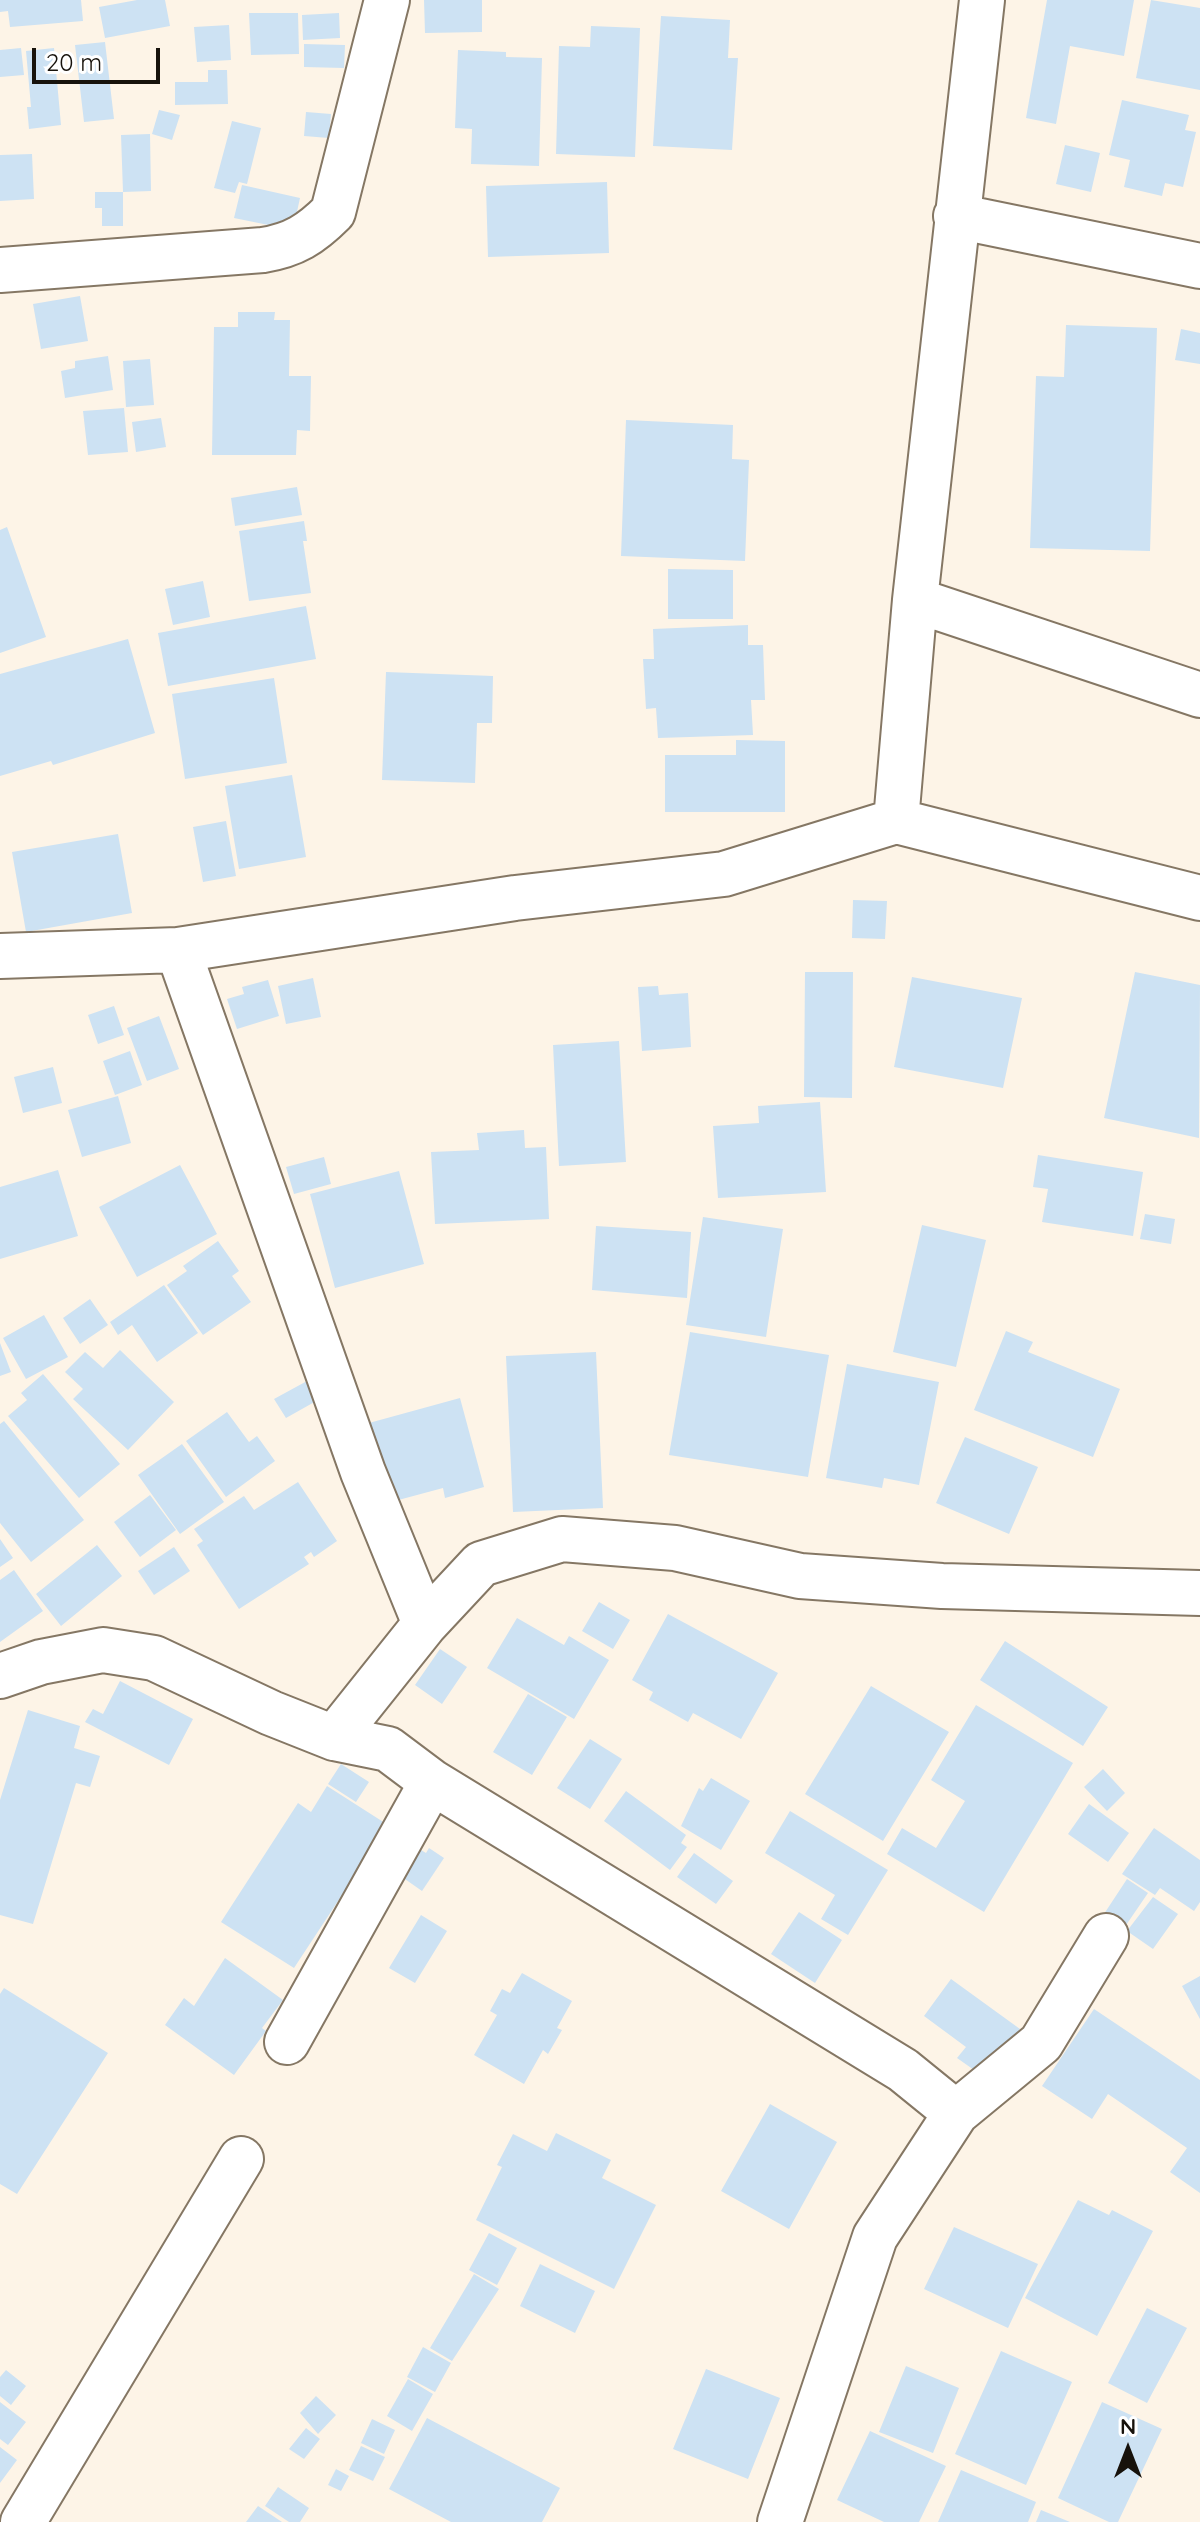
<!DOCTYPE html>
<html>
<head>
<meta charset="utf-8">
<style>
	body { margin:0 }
	#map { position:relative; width:1200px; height:2522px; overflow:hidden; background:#fdf4e7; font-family:Quicksand,sans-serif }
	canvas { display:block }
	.north { position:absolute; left:1088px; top:2410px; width:80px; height:80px; -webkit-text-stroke:6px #fff; paint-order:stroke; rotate:0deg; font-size:22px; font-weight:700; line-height:32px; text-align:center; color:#17120b }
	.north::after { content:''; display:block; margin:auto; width:28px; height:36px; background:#17120b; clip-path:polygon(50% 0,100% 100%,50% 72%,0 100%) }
	.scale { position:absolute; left:32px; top:48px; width:128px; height:36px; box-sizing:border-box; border:4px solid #17120b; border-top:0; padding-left:10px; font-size:24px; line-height:28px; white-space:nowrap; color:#17120b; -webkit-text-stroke:6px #fff; paint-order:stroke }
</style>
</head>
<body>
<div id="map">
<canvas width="1200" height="2522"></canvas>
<div class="north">N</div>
<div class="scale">20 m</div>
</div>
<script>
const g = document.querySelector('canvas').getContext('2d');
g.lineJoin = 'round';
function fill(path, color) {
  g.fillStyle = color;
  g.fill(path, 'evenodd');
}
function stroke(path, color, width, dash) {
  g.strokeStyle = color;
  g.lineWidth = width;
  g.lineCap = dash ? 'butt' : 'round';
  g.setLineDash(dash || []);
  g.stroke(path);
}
const building = new Path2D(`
	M0,0h81l2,21 -73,6 -2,-16 -8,1z
	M137,0h28l5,26 -65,12 -6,-31z
	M424,0h58v32l-57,1z
	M1047,0h87l-10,56 -54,-10 -14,78 -30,-6z
	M1151,0l49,8v82l-64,-12z
	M249,13h49l1,41 -48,1z
	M339,13l1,25 -37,2 -1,-25z
	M661,16l69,4 -2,38h10l-6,92 -79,-4z
	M229,25l2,35 -34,2 -3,-35z
	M591,26l49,2 -5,129 -79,-3 3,-108 31,1z
	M105,42l9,77 -30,3 -9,-77z
	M304,44l41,1 -1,23 -40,-1z
	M21,48l3,27 -24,2v-27z
	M54,48l7,77 -32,4 -2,-22h4l-5,-56z
	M458,50l48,2v5l36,1 -3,108 -68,-2 1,-35 -17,-1z
	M208,70h19l1,34 -53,1v-23h33z
	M1122,100l67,15 -4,15 11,2 -13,55 -18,-4 -3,13 -38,-9 6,-27 -21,-5z
	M159,110l21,5 -8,25 -20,-6z
	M306,112l25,2 -2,24 -25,-2z
	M232,121l29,7 -14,56 -8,-2 -4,11 -21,-5z
	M150,134l1,57 -28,1 -2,-57z
	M1065,145l35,8 -9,39 -35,-8z
	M32,154l2,45 -34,2v-46z
	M607,182l2,71 -121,4 -2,-71z
	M242,185l58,13 -7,32 -59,-12z
	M95,192h28v34h-21v-18h-7z
	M80,296l8,45 -47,8 -8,-45z
	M238,312h37l-1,8h16l-1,56h22l-1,55 -13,-1 -1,25h-84l2,-128h24z
	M1066,325l91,3 -7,223 -120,-3 6,-172 28,1z
	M1181,329l19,4v31l-25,-4z
	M108,356l5,34 -48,8 -4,-27 14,-3v-7z
	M150,359l4,46 -28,2 -3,-46z
	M124,408l4,44 -40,3 -5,-44z
	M161,418l5,29 -30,5 -4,-30z
	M626,420l107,5 -1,34 17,1 -4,101 -124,-5z
	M297,487l5,28 -67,11 -4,-28z
	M304,521l3,20h-4l8,52 -62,8 -10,-70z
	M7,527l39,110 -46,16v-123z
	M668,569l65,1v49h-65z
	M203,581l7,36 -37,8 -8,-36z
	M306,606l10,53 -148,27 -10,-53z
	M748,625v20h15l2,55h-14l2,35 -95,3 -2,-30 -10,1 -3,-50h11l-1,-30z
	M128,639l27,94 -102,32 -2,-4 -51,15v-102z
	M386,672l107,4 -1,47h-15l-2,60 -93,-3z
	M274,678l13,85 -102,16 -13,-85z
	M736,740l49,1v71h-120v-57h71z
	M292,775l14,82 -67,12 -14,-83z
	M226,821l10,55 -33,6 -10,-55z
	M118,834l14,79 -106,19 -14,-80z
	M853,900l34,1 -2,38 -33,-1z
	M805,972h48l-1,126 -48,-1z
	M1135,972l65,13 -1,153 -95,-20z
	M912,977l110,21 -19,90 -109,-21z
	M313,978l8,39 -35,7 -8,-38z
	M268,980l11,36 -42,13 -10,-30 17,-5 -2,-7z
	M658,986l1,9 29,-2 3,54 -49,4 -4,-64z
	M114,1006l10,29 -26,9 -10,-29z
	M159,1016l20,53 -32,12 -20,-53z
	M619,1041l7,121 -67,4 -6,-121z
	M130,1051l12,34 -27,10 -12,-34z
	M53,1067l9,36 -39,10 -9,-36z
	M118,1096l13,47 -49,14 -14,-47z
	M820,1102l6,90 -108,6 -5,-72 46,-3 -1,-17z
	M524,1130l1,18 21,-1 3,72 -114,5 -4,-72 48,-2 -2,-17z
	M1038,1155l105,17 -10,64 -91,-14 6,-33 -15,-2z
	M324,1157l7,27 -37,10 -8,-27z
	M180,1165l37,69 -80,43 -38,-70z
	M58,1170l20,66 -78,23v-72z
	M399,1171l25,93 -89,24 -25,-94z
	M1145,1214l30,5 -4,25 -31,-5z
	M703,1217l80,12 -17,108 -80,-12z
	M922,1225l64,15 -30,127 -63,-15z
	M596,1226l95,6 -4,66 -95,-8z
	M218,1241l21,30 -7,5 19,26 -48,33 -36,-50 20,-14 -4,-5z
	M164,1285l34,48 -41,29 -25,-37 -14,10 -8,-13z
	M90,1299l18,26 -28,19 -17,-26z
	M44,1315l24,42 -42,22 -23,-41z
	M1006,1331l27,11 -5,10 92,37 -27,68 -119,-47z
	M690,1332l139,23 -21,122 -139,-22z
	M0,1343l11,29 -11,4z
	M120,1350l54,52 -46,48 -55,-51 10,-10 -18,-17 20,-20 18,16z
	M596,1352l7,156 -90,4 -7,-156z
	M847,1364l92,18 -20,103 -35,-7 -2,10 -56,-10z
	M43,1374l77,90 -41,34 -71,-82 19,-16 -6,-7z
	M307,1381l11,19 -32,18 -12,-19z
	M460,1398l24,89 -39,11 -2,-10 -52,14 -22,-79z
	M227,1412l22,30 8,-6 18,25 -49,36 -40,-56z
	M4,1421l80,99 -53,42 -31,-39v-99z
	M965,1437l73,30 -29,67 -73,-31z
	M182,1444l42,58 -44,32 -42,-59z
	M298,1482l39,59 -23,16 -3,-5 -7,5 5,7 -70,45 -42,-64 6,-4 -9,-12 50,-33 10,14z
	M150,1495l26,35 -36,27 -26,-35z
	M0,1539l13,19 -13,9z
	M97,1545l25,31 -61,50 -25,-32z
	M174,1547l16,24 -36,24 -16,-24z
	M14,1570l29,41 -43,31v-62z
	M599,1602l31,18 -17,29 -31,-18z
	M668,1614l110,59 -37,66 -48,-26 -5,9 -39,-22 4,-8 -21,-12z
	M517,1618l47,27 5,-9 40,24 -35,59 -87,-51z
	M1005,1641l103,66 -25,39 -103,-66z
	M440,1649l27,18 -25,37 -27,-19z
	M120,1681l73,38 -24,46 -84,-43 8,-13 10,5z
	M871,1686l78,46 -66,109 -78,-47z
	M528,1694l39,23 -35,58 -39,-23z
	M976,1705l97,58 -89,149 -97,-58 15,-26 34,20 29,-47 -34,-21z
	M28,1710l52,16 -6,22 26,8 -10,31 -14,-4 -43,141 -33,-9v-115z
	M590,1739l32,20 -32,50 -33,-21z
	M341,1764l28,18 -13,20 -28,-18z
	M1103,1769l22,24 -18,18 -23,-24z
	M711,1778l39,23 -29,49 -40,-24 18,-38 4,3z
	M327,1786l61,39 -94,143 -73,-46 77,-119 13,9z
	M626,1791l60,44 -5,8 6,4 -17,23 -66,-49z
	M1089,1804l40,29 -21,29 -40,-28z
	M790,1811l98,59 -40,65 -27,-16 14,-24 -70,-42z
	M1154,1828l46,32v42l-6,9 -34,-23 -5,7 -33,-21z
	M429,1848l15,10 -22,33 -20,-14 19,-27 5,3z
	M694,1853l39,28 -17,23 -39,-27z
	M1127,1879l21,14 -26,38 -20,-14z
	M1153,1897l25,17 -25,35 -26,-18z
	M799,1912l43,28 -27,43 -44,-29z
	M421,1915l26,16 -32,52 -26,-15z
	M225,1958l58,42 -21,28 4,3 -32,44 -69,-50 19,-27 10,8z
	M522,1973l50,28 -15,27 5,2 -14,24 -5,-4 -19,34 -50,-29 23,-40 -7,-4 12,-22 8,4z
	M1200,1976v43l-18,-33z
	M951,1979l69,50 -36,48 -27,-19 9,-11 -42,-31z
	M4,1988l104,65 -91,141 -17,-10v-190z
	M1094,2009l106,71v113l-30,-21 17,-24 -79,-54 -16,25 -50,-33z
	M770,2104l67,38 -48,87 -68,-38z
	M556,2133l55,27 -9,18 54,27 -42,84 -138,-69 26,-53 -5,-2 16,-31 34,17z
	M1078,2200l31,15 3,-5 41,21 -56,105 -72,-38z
	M954,2227l84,37 -30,64 -84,-39z
	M489,2233l28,15 -20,37 -28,-15z
	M540,2264l55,27 -20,42 -55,-27z
	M474,2274l25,15 -47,72 -22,-13z
	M1147,2308l40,20 -40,75 -39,-20z
	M423,2347l28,16 -16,29 -28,-15z
	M1001,2351l71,31 -46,103 -71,-31z
	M906,2366l53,22 -26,65 -54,-21z
	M706,2369l74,29 -32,81 -75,-30z
	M6,2370l20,16 -15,19 -11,-9v-19z
	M408,2379l25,15 -21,37 -25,-15z
	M316,2396l20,19 -18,19 -18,-21z
	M0,2402l26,20 -18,23 -8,-6z
	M1102,2402l60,27 -44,93h-9l-51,-24z
	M427,2418l133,70 -18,34h-91l-62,-33z
	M372,2419l23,11 -11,24 -23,-11z
	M306,2428l14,11 -16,20 -15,-10z
	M870,2431l76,35 -27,56h-35l-47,-22z
	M361,2446l24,11 -12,24 -24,-11z
	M0,2447l17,13 -17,23z
	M336,2469l13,7 -8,15 -13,-6z
	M961,2470l75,32 -8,20h-90z
	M278,2487l31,21 -9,14h-11l-24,-16z
	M258,2506l24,16h-36z
	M1041,2510l29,12h-34z`);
const minor = new Path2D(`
	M956,216l244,50
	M0,270l263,-20c31,-5 48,-16 70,-38l54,-212
	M915,600l285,95
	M896,821l19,-221 67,-600
	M178,950l185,522 62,152
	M0,956l178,-6 337,-52 209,-24 172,-53 304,77
	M0,1676l41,-14 62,-12 51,8 117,55 63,25 54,11 44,33 471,288 53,43 -81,124 -95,285
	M334,1738l91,-114 56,-60 81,-25 113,9 125,28 142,10 258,7
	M287,2042l145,-260
	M956,2113l85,-70 65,-107
	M23,2522l218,-363`);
fill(building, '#cde2f3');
stroke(minor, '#857764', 48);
stroke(minor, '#fff', 44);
</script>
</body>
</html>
